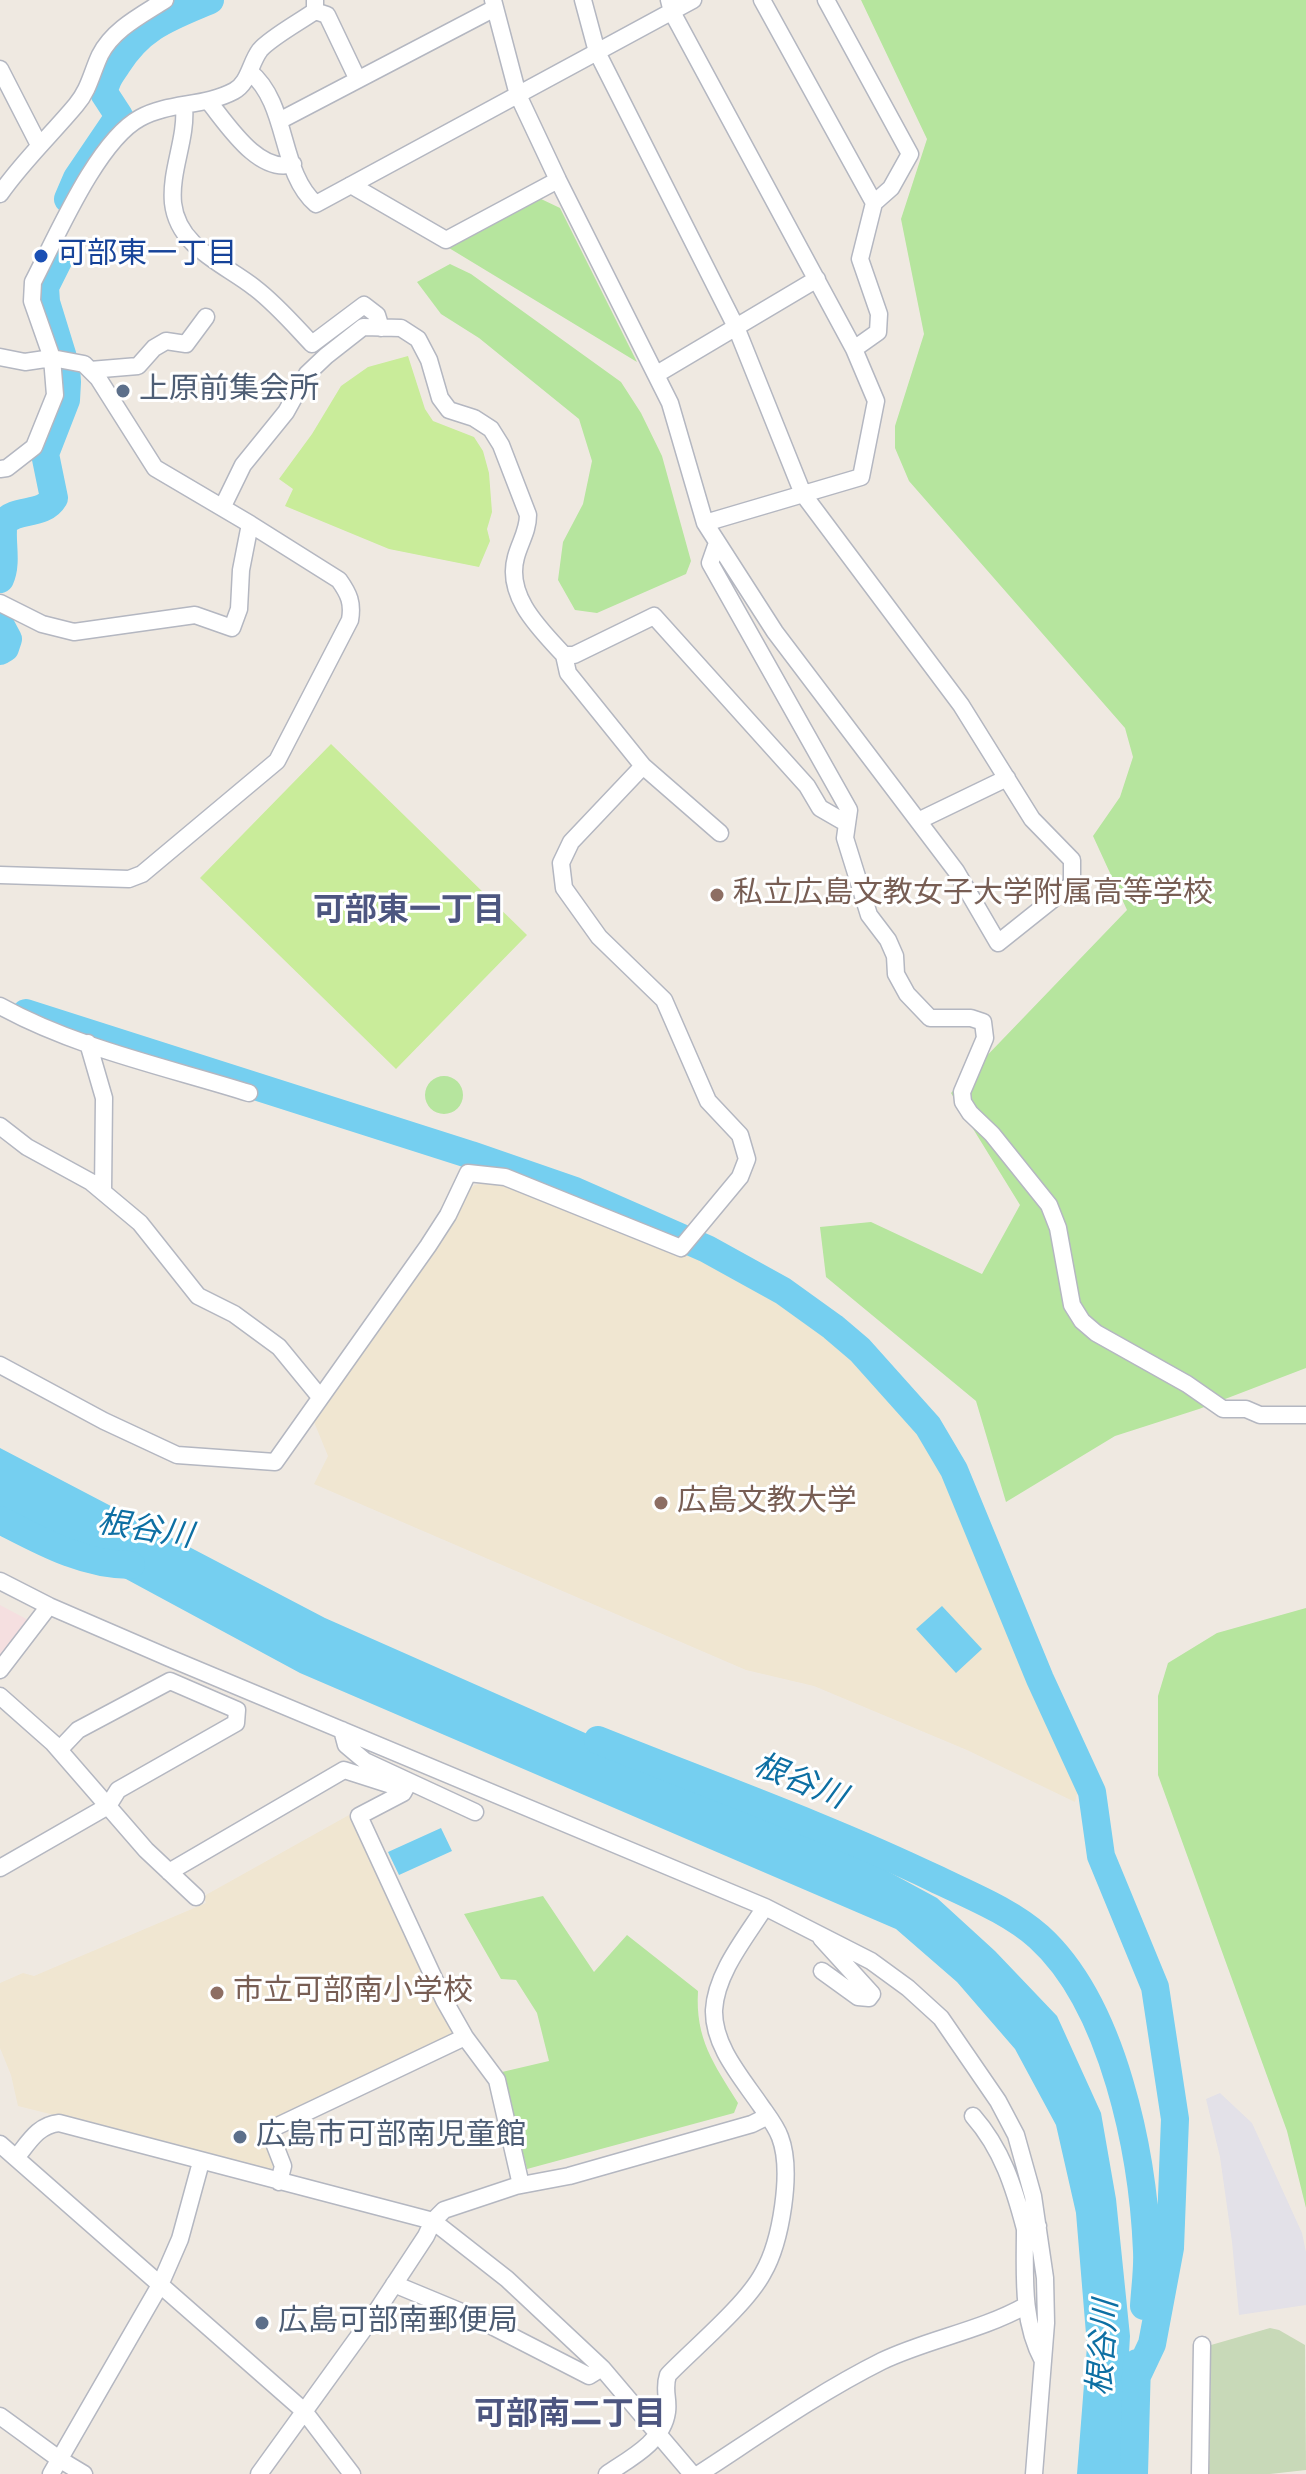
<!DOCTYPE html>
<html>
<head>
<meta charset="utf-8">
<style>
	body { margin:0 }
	canvas { display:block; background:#efe9e1 }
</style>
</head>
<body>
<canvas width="1306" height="2474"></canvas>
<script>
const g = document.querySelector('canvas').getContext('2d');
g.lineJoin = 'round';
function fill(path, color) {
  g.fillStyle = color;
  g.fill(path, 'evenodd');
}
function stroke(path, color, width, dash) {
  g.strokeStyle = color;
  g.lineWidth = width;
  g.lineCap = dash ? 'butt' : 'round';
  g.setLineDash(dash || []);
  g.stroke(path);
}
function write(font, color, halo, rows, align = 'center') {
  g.font = font + ' "Titillium Web","Noto Sans JP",sans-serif';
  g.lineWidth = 6;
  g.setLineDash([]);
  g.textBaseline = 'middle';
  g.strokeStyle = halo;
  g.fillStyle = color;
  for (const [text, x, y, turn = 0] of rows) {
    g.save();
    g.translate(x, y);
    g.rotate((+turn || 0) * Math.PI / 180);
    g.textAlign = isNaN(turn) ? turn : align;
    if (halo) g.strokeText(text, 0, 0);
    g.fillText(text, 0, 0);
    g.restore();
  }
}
const industrial = new Path2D(`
	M1220,2093l32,30 50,110 4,19v53l-67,10 -7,-73 -12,-85 -14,-58z`);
const education = new Path2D(`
	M489,1182l14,2 102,38 77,35 9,-8 94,48 59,44 46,46 31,35 19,32 33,68 105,267 -3,13 -108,-52 -153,-64 -68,-16 -432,-186 14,-28 -14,-34 133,-192 18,-38 10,-7z
	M349,1815l105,216 -2,6 -192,90 15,36 -4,6 -253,-63 -7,-31 -11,-27v-65l23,-10 11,3 172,-73 -2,-7z`);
const medical = new Path2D(`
	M0,1605l30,16 -30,37z`);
const green = new Path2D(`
	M861,0h445v1368l-107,41 -84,27 -109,66 -30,-101 -150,-124 -6,-50 51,-5 111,52 38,-69 -69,-112 176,-183 -34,-74 27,-39 13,-40 -8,-29 -216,-247 -14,-33v-22l29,-92 -23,-115 26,-80z
	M539,198l21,10 77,154 -188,-114z
	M450,264l21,10 150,108 20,31 21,43 29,105 -5,13 -89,39 -22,-3 -17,-30 5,-38 20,-38 9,-43 -13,-42 -100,-81 -38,-24 -24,-32z
	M425 1095a19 19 0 1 1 38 0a19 19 0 1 1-38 0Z
	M1306,1608v600l-19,-77 -129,-356v-79l10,-33 49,-30z
	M543,1896l51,76 33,-37 71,56c-3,48 16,73 40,112l-4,10 -207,56 -25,-97 47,-11 -12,-48 -21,-33 -15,-1 -37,-65z`);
const cemetery = new Path2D(`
	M1270,2328l9,2 26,15 1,125 -36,4h-61l2,-129z`);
const pitch = new Path2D(`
	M408,356l17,53 8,12 41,16 9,14 6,22 3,39 -5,17 3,12 -11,26 -90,-18 -104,-43 8,-17 -14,-10 33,-45 29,-48 27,-19z
	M331,744l196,191 -131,134 -196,-191z`);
const water = new Path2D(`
	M0,1448l325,170 518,229 94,51 58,53 62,65 44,97 15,86 14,137 -8,138h-45l10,-128 -11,-133 -20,-88 -41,-76 -58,-67 -61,-53 -596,-256 -300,-162z
	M942,1606l40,43 -26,24 -40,-44z
	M441,1828l11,23 -53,24 -11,-23z`);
const river = new Path2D(`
	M68,199l9,-21 42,-62 -15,-23c1,-11 6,-18 13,-28 24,-39 53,-48 93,-65
	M0,579c8,-17 0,-42 4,-56 11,-16 39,-6 50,-25l-9,-44 21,-54 1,-18 -1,-15 -20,-65 -1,-15 15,-30
	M0,624l8,15 -3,9 -5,3
	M26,1013l445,142 104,36 132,58 76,42 50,36 27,23 68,76 26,44 86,209 52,113 9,64 54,131 20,132 -5,129 -18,96 -17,36
	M0,1520c41,21 83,45 131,45
	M598,1740c112,45 227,86 336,138 35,17 76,33 105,59 75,68 104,217 108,314 1,18 -2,37 -3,55
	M1134,2474l3,-111`);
const minor = new Path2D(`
	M493,0l25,95 40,85 112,223 35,120 70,109 181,239 42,72 74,-59v-24l-40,-41 -71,-114 -158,-211 -67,-167 -139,-275 -14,-52
	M669,0l3,12 182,337 22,52 -15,76 -156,46
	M762,0l112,203
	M826,0l84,154 -19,34 -17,15 -14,56 19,55 -1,18 -24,17
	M315,11l12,4 30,63
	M0,69l39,76
	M250,72c39,32 29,100 66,132l377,-204
	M209,102c18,22 50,73 84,62
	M184,106c3,33 -14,64 -11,97 5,45 52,61 82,85 21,16 39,37 57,56l52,-39 13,10 4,13
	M279,121l216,-113
	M351,185l95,55 112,-60
	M0,194c23,-33 51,-59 76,-89 13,-15 16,-33 24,-50 13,-26 42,-40 65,-55
	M0,357l25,5 27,-4 32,6 14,14 57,90 95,56 -9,46 -2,39 -7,19 -37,-13 -121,17 -32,-8 -42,-21
	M90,370l48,-4 16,-18 12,-7 20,3 20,-27
	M657,374l160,-95
	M0,469l7,-1 27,-21 21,-52 -3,-37 -20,-57 1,-19c23,-44 64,-141 107,-164 29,-16 64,-11 94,-27 15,-8 16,-28 26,-41 10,-12 41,-29 55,-39v-11
	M223,506l20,-41 43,-53 21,-38 19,-18 37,-29 38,1 17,11 11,21 11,38 9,12 25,8 17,11 10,16 27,70c0,16 -8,27 -12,42 -11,39 24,72 48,98h10l80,-39 153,170 13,22 26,15
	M717,543l-7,20 139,247 -4,28 24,77 19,25 7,16 1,18 11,20 23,24h41l12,4 2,16 -23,54 1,10 7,11 22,21 57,71 9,23 14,77 10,16 14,12 91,51 36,25h23l14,6h46
	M564,655l4,18 75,93 77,67
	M920,820l87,-42
	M0,875l129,4 13,-5 135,-113 73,-141c3,-17 -1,-26 -11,-40l-89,-56
	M0,1006c76,42 166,61 249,87
	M88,1043l16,55 -1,94
	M0,1126l27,21 64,35 49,41 58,73 36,18 45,33 41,50
	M0,1365l104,56 73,34 98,7 153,-216 20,-31 20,-42 37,4 176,71 59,-71 7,-18 -7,-24 -32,-34 -44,-101 -65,-63 -35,-49 -3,-25 10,-21 72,-76
	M0,1581l49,25 118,51 598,250 106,54 37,27 33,30 57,83 18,34 17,61 12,82 1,45 -12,151
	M0,1670l49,-64
	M0,1696l53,47 93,107 50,47
	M342,1730l4,15 19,16 110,51
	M409,1782l-6,11 -44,23 85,184 21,37 32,43 24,105
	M0,1868l108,-62 10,-16 118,-67 1,-13 -67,-29 -92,49 -19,20
	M169,1872l175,-102 50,16 15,-4
	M821,1938l51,56 -3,4 -11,-1 -36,-26
	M973,2116c29,33 41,71 52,113
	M0,2144l304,267 48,63
	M16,2158c13,-16 22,-33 43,-35l374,98 74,58 95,89 90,106
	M279,2182l4,-16 -14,-36 196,-93
	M1038,2226l-13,3c0,45 -4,91 18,132
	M394,2284l82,34 113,58 13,-8
	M0,2416l59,43 25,15
	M51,2474l109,-189 20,-46 21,-77
	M259,2474l115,-159 52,-79 7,-15 11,-11 72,-24 53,-10 183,-52 16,-8
	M607,2474c22,-15 56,-32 60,-62 2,-14 -4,-22 1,-37 26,-27 78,-70 95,-102 18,-31 30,-102 17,-136 -4,-11 -12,-21 -19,-31 -19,-28 -48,-60 -47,-96 2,-37 32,-73 51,-103
	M699,2474c60,-39 119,-81 183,-113 46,-22 98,-30 143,-55
	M1200,2474l2,-129`);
const markers = [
	[41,256,8,"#1a4fb4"],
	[123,391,8,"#5c6f8a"],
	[717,895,8,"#8d6e63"],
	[661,1503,8,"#8d6e63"],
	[217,1993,8,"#8d6e63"],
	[240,2137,8,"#5c6f8a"],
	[262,2323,8,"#5c6f8a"]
];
const transitNames = [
	["可部東一丁目",57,256]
];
const serviceNames = [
	["上原前集会所",139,391],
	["広島市可部南児童館",256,2137],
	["広島可部南郵便局",278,2323]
];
const educationNames = [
	["私立広島文教女子大学附属高等学校",733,895],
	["広島文教大学",677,1503],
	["市立可部南小学校",233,1993]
];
const neighbourhoodNames = [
	["可部東一丁目",409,912],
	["可部南二丁目",570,2416]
];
const waterNames = [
	["根谷川",145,1531,9],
	["根谷川",799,1783,22],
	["根谷川",1105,2348,-86]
];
fill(industrial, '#e3e1e8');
fill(education, '#f0e6d1');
fill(medical, '#f5dfe0');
fill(green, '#b6e59e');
fill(cemetery, '#c8d9b8');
fill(pitch, '#c9ec9a');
fill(water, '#75cff0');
stroke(river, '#75cff0', 28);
stroke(minor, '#b4b7c1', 19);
stroke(minor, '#fff', 16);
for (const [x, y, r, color] of markers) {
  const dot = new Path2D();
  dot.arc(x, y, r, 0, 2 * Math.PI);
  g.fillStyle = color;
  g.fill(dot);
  stroke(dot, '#fff', 3);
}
write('30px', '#164399', '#fff', transitNames, 'left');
write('30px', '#4e5e75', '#fff', serviceNames, 'left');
write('30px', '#785e54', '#fff', educationNames, 'left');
write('bold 32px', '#4d5680', '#fff', neighbourhoodNames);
write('italic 32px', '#0d6fa3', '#fff', waterNames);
</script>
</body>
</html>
